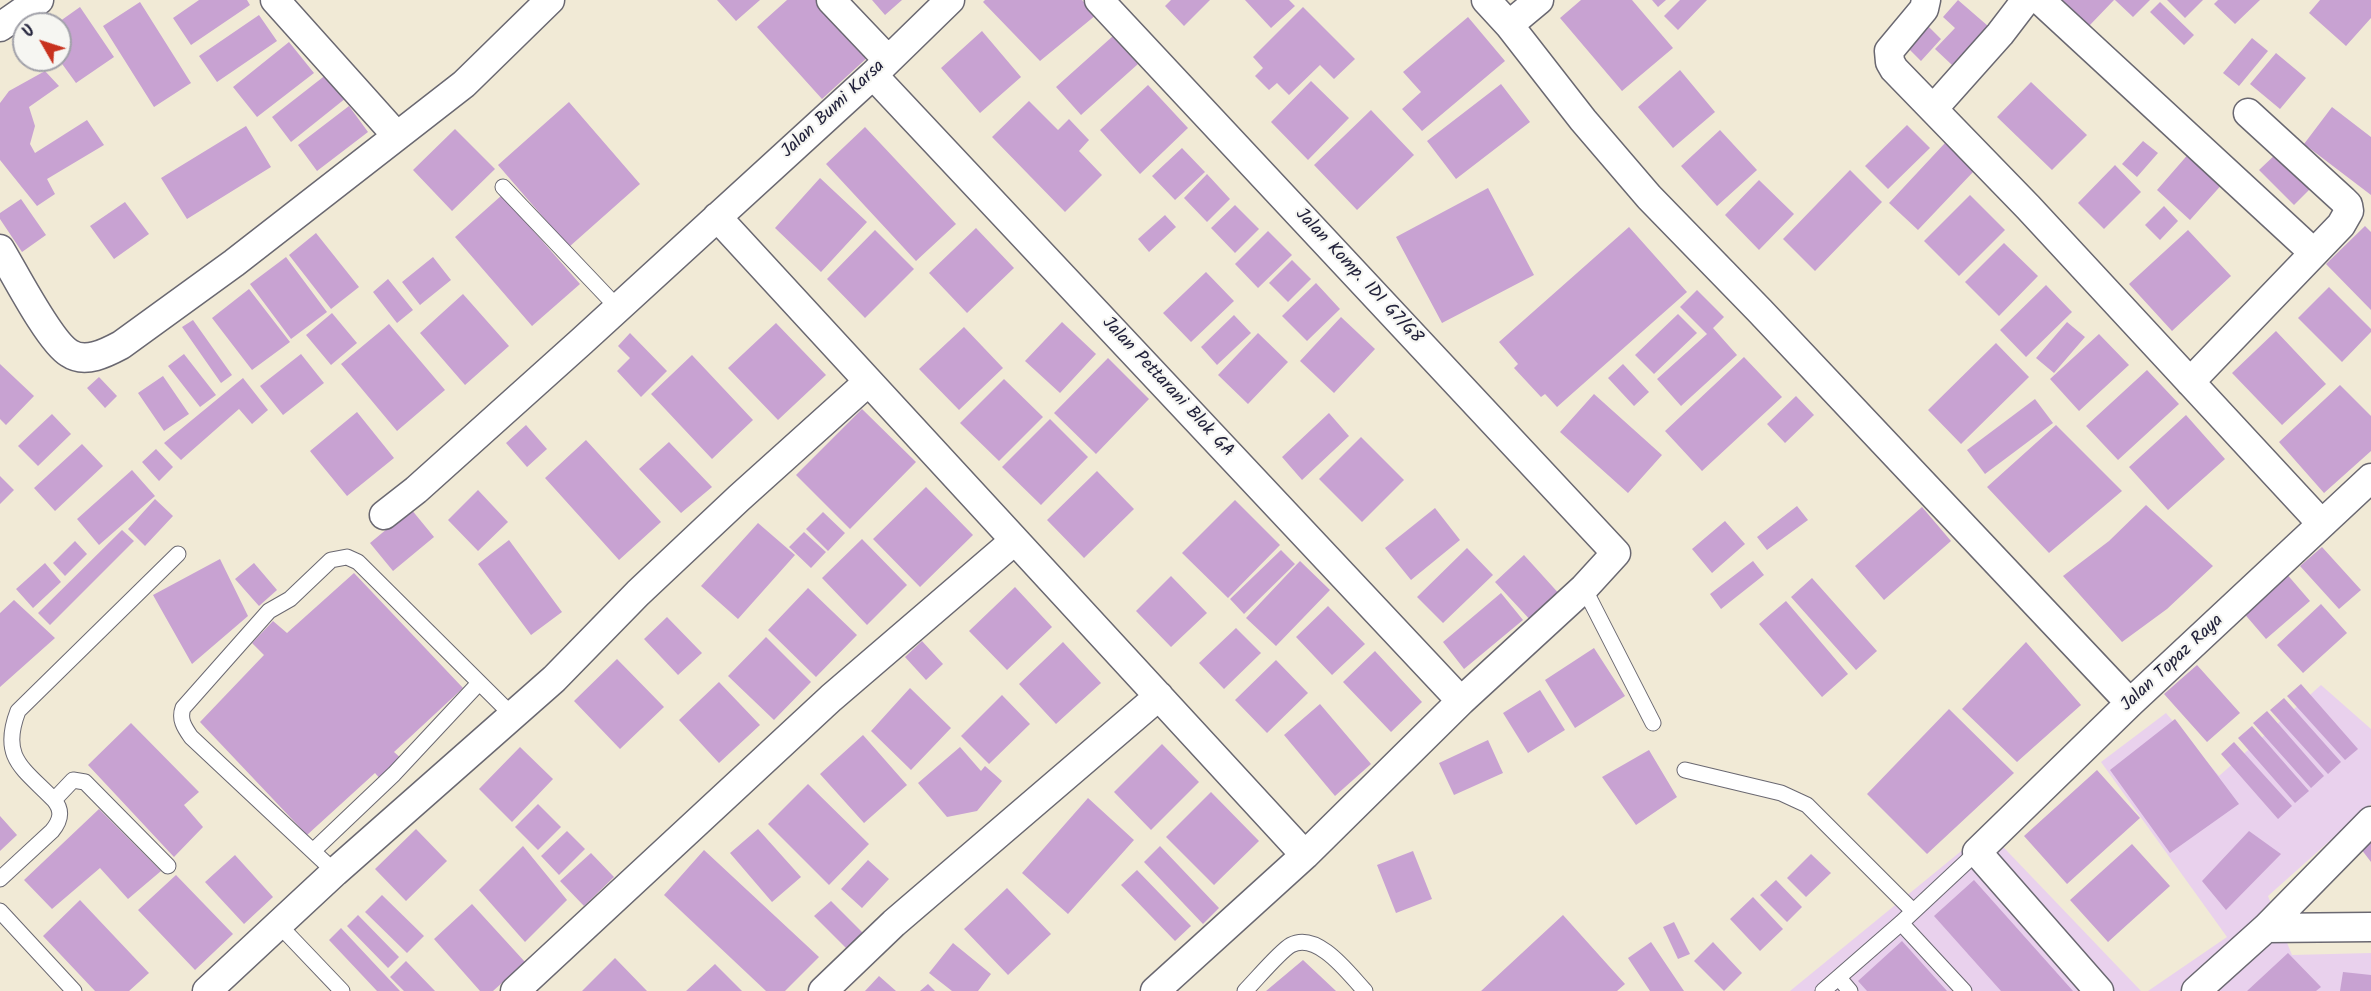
<!DOCTYPE html>
<html>
<head>
<meta charset="utf-8">
<style>
	body { margin:0 }
	#map { position:relative; width:2371px; height:991px; overflow:hidden; background:#f1ead6; font-family:Kalam,sans-serif }
	canvas { display:block }
	.north { position:absolute; left:12px; top:12px; width:60px; height:60px; box-sizing:border-box; background:#f6f6f2; border:2px solid #a1a1a9; border-radius:50%; rotate:309deg; font-size:16px; font-weight:700; line-height:24px; text-align:center; color:#22223b }
	.north::after { content:''; display:block; margin:auto; width:21px; height:27px; background:#c8321e; clip-path:polygon(50% 0,100% 100%,50% 72%,0 100%) }
</style>
</head>
<body>
<div id="map">
<canvas width="2371" height="991"></canvas>
<div class="north">U</div>
</div>
<script>
const g = document.querySelector('canvas').getContext('2d');
g.lineJoin = 'round';
function fill(path, color) {
  g.fillStyle = color;
  g.fill(path, 'evenodd');
}
function stroke(path, color, width, dash) {
  g.strokeStyle = color;
  g.lineWidth = width;
  g.lineCap = dash ? 'butt' : 'round';
  g.setLineDash(dash || []);
  g.stroke(path);
}
function write(font, color, halo, rows, align = 'center') {
  g.font = font + ' Kalam,sans-serif';
  g.lineWidth = 4.5;
  g.setLineDash([]);
  g.textBaseline = 'middle';
  g.strokeStyle = halo;
  g.fillStyle = color;
  for (const [text, x, y, turn = 0] of rows) {
    g.save();
    g.translate(x, y);
    g.rotate((+turn || 0) * Math.PI / 180);
    g.textAlign = isNaN(turn) ? turn : align;
    if (halo) g.strokeText(text, 0, 0);
    g.fillText(text, 0, 0);
    g.restore();
  }
}
const built = new Path2D(`
	M2321,685l50,44v75l-103,92 24,59 79,-2v38h-223l79,-54 -126,-175 65,-49 53,63z
	M1987,830l154,161h-351z`);
const building = new Path2D(`
	M199,0h48l3,5 -59,40 -18,-27z
	M717,0h43l-24,21z
	M787,0h32l50,56 -47,43 -65,-72z
	M872,0h30l-17,15z
	M985,0h97l14,15 -56,46 -57,-59z
	M1171,0h39l-26,26 -19,-20z
	M1245,0h44l6,6 -24,22z
	M1581,0h51l41,48 -51,43 -62,-73z
	M1652,0h14l-8,7z
	M1680,0h27l-29,30 -14,-14z
	M1958,0l30,26 -36,39 -17,-16 20,-21 -12,-11z
	M2062,0h52l-25,26z
	M2115,0h35l-17,17z
	M2167,0h36l-18,18z
	M2218,0h42l-25,24 -21,-20z
	M2320,0h51v18l-25,28 -37,-33z
	M140,2l51,81 -37,24 -51,-81z
	M2160,2l34,33 -10,10 -34,-33z
	M80,7l34,50 -38,26 -16,-22v-37h-4z
	M1303,7l52,52 -21,20 -14,-14 -31,30 -12,-12 -8,7 -14,-14 8,-8 -10,-11z
	M259,15l18,26 -60,41 -18,-26z
	M1468,17l37,44 -83,70 -20,-22 19,-17 -18,-20z
	M1928,26l13,13 -20,22 -13,-13z
	M982,31l39,46 -41,36 -39,-45z
	M1113,36l25,28 -57,51 -25,-28z
	M2252,38l16,13 -29,35 -16,-13z
	M289,42l25,31 -57,44 -24,-30z
	M2276,53l30,25 -26,31 -30,-25z
	M1680,70l35,42 -42,36 -35,-41z
	M45,71l14,15 -30,21 6,19 -5,18 5,9 52,-33 17,25 -57,34 8,15 -18,12 -37,-46v-57l9,-12z
	M327,74l19,24 -55,44 -19,-25z
	M1311,81l38,37 -41,42 -37,-38z
	M2031,82l56,53 -35,35 -55,-53z
	M1501,84l29,38 -74,57 -29,-38z
	M1148,85l40,43 -48,46 -40,-44z
	M1029,101l29,29 11,-11 20,21 -10,11 23,24 -37,37 -73,-75z
	M569,102l71,82 -71,63 -71,-82z
	M349,106l19,26 -51,39 -19,-26z
	M2332,107l39,30v58l-67,-51z
	M1371,110l43,45 -57,55 -43,-45z
	M1907,125l23,23 -42,41 -23,-23z
	M246,126l25,41 -84,52 -26,-41z
	M865,127l91,97 -40,37 -90,-97z
	M455,129l40,40 -43,42 -39,-41z
	M1720,130l37,40 -40,36 -36,-40z
	M2143,141l15,12 -21,24 -15,-13z
	M1945,143l29,28 -56,59 -29,-27z
	M1182,148l23,24 -30,28 -23,-24z
	M2191,151l34,30 -35,39 -33,-30z
	M2278,152l34,35 -18,18 -35,-35z
	M2115,165l26,27 -37,37 -26,-26z
	M1850,170l32,32 -67,69 -32,-32z
	M1207,174l23,25 -23,23 -23,-24z
	M820,178l47,44 -46,50 -46,-44z
	M1759,180l35,34 -35,36 -34,-35z
	M1488,188l46,87 -92,48 -46,-86z
	M502,195l78,89 -48,42 -77,-89z
	M1970,195l35,35 -46,46 -35,-35z
	M21,199l25,36 -24,17 -22,-33v-6z
	M125,202l24,32 -35,25 -24,-33z
	M1235,205l24,24 -24,24 -24,-25z
	M2164,206l14,15 -18,19 -15,-15z
	M1165,215l11,12 -27,25 -11,-13z
	M2365,226l6,6v78l-45,-46z
	M1629,227l58,65 -130,115 -12,-13 -4,3 -27,-29 4,-4 -19,-22z
	M976,228l38,40 -47,45 -38,-40z
	M875,230l39,39 -49,49 -38,-39z
	M2188,230l43,46 -59,55 -43,-47z
	M1268,231l24,24 -34,33 -23,-24z
	M316,233l43,54 -28,22 -42,-54z
	M2004,243l34,33 -39,40 -34,-34z
	M286,257l41,55 -36,27 -41,-55z
	M433,257l18,23 -31,25 -18,-23z
	M1292,260l19,19 -23,23 -19,-19z
	M1206,272l28,29 -43,41 -28,-29z
	M388,279l25,31 -16,13 -24,-31z
	M1316,283l24,26 -33,32 -25,-25z
	M2046,285l26,27 -46,45 -26,-27z
	M2329,287l42,42v3l-29,30 -44,-44z
	M249,289l41,53 -38,28 -40,-52z
	M1697,290l27,27 -11,11 24,27 -56,51 -24,-27 50,-45 -27,-27z
	M463,294l46,52 -44,39 -45,-52z
	M332,313l25,30 -26,22 -25,-30z
	M1678,314l19,19 -43,41 -19,-19z
	M1234,315l17,18 -34,32 -16,-18z
	M1341,317l34,32 -41,44 -34,-32z
	M193,320l39,55 -11,8 -39,-56z
	M1062,322l34,32 -36,39 -35,-32z
	M2067,322l18,15 -31,36 -18,-15z
	M776,323l50,52 -48,45 -50,-52z
	M389,324l56,66 -48,41 -56,-67z
	M964,327l39,41 -44,42 -40,-41z
	M2276,331l50,53 -44,41 -50,-52z
	M630,333l37,38 -26,26 -24,-26 13,-13 -12,-12z
	M1258,333l30,29 -40,42 -30,-29z
	M2099,334l30,31 -50,46 -29,-32z
	M1996,343l33,34 -68,67 -33,-34z
	M184,354l32,41 -16,12 -32,-41z
	M301,354l23,29 -41,32 -23,-29z
	M692,355l61,65 -41,39 -61,-65z
	M1744,357l38,40 -80,74 -37,-40z
	M1108,358l41,41 -53,55 -42,-41z
	M0,364l34,32 -28,29 -6,-6z
	M1623,364l26,28 -15,14 -26,-28z
	M2147,370l32,34 -61,56 -32,-34z
	M163,376l26,38 -25,17 -26,-38z
	M99,377l18,19 -12,12 -18,-20z
	M243,378l25,32 -16,14 -13,-15 -58,51 -17,-17z
	M1004,379l39,38 -44,44 -39,-38z
	M2340,385l31,31v35l-47,42 -45,-51z
	M1594,394l68,61 -34,38 -68,-61z
	M1796,396l18,19 -29,28 -18,-19z
	M2035,399l18,24 -68,51 -18,-24z
	M862,409l54,53 -66,67 -54,-54z
	M357,412l37,46 -47,38 -37,-45z
	M1329,413l20,23 -47,44 -20,-23z
	M52,414l19,20 -33,32 -20,-20z
	M2186,415l39,44 -57,51 -39,-43z
	M1050,419l38,38 -47,48 -39,-38z
	M526,425l21,24 -20,18 -21,-24z
	M2056,425l66,66 -73,62 -62,-66z
	M1361,437l43,43 -42,42 -43,-43z
	M586,440l75,82 -42,38 -74,-82z
	M669,442l43,45 -31,26 -42,-44z
	M82,444l21,22 -48,45 -21,-23z
	M156,449l17,18 -14,14 -17,-19z
	M132,470l23,26 -56,49 -22,-26z
	M1097,471l37,38 -50,49 -37,-38z
	M0,476l14,14 -14,14z
	M926,487l47,48 -53,52 -47,-48z
	M478,490l30,32 -30,29 -30,-31z
	M155,499l18,17 -28,30 -17,-17z
	M1235,500l45,45 -52,53 -46,-45z
	M2146,505l67,61 -46,43 -45,33 -59,-66 46,-35z
	M1797,506l11,14 -41,30 -10,-13z
	M1922,507l29,34 -67,59 -29,-34z
	M1435,508l25,32 -49,40 -26,-32z
	M411,509l23,28 -41,34 -23,-28z
	M823,512l22,21 -17,18 -22,-22z
	M1725,521l20,23 -33,29 -20,-24z
	M758,523l37,32 -57,64 -37,-33z
	M122,530l12,11 -84,84 -12,-12z
	M804,532l22,20 -15,16 -22,-21z
	M862,539l45,46 -40,40 -45,-47z
	M509,540l53,72 -31,23 -53,-71z
	M75,541l12,13 -22,22 -12,-13z
	M2322,547l39,43 -22,19 -39,-43z
	M1467,548l26,27 -50,48 -26,-26z
	M1281,550l14,14 -51,50 -14,-15z
	M1524,555l38,42 -28,27 -39,-42z
	M220,559l28,57 -56,48 -39,-69z
	M1300,561l30,29 -54,56 -30,-28z
	M1753,561l11,14 -43,34 -11,-15z
	M45,563l16,19 -28,26 -17,-19z
	M254,563l23,27 -18,16 -24,-27z
	M2285,572l25,29 -44,38 -24,-28z
	M354,573l109,115 -69,64 10,9 -21,21 -8,-9 -68,62 -107,-113 64,-67 -12,-12 21,-22 14,12z
	M1171,576l36,37 -36,34 -35,-36z
	M1812,578l65,73 -21,19 -65,-73z
	M1015,587l37,40 -45,43 -38,-39z
	M808,588l49,47 -41,42 -48,-47z
	M1501,593l22,27 -59,49 -21,-27z
	M14,600l41,38 -55,49v-74z
	M1786,601l62,73 -26,23 -63,-73z
	M2321,604l26,29 -44,40 -26,-28z
	M1328,606l37,38 -33,31 -36,-38z
	M667,617l35,36 -24,22 -34,-36z
	M1236,628l25,25 -37,36 -25,-26z
	M766,637l45,45 -37,38 -46,-44z
	M922,641l21,23 -17,16 -21,-23z
	M1063,642l38,41 -45,41 -37,-40z
	M2026,642l55,63 -64,57 -55,-53z
	M1594,648l31,48 -50,32 -30,-48z
	M1375,651l47,51 -31,30 -48,-50z
	M617,659l47,48 -44,42 -46,-48z
	M1276,660l32,33 -41,40 -32,-33z
	M2197,665l43,48 -33,29 -43,-48z
	M719,682l41,43 -41,38 -40,-43z
	M2301,684l57,65 -13,11 -58,-64z
	M910,688l41,40 -40,42 -40,-39z
	M1540,690l25,40 -37,23 -25,-40z
	M1002,695l28,29 -41,40 -28,-28z
	M2284,698l57,64 -13,12 -58,-64z
	M1320,704l51,60 -36,32 -51,-61z
	M1949,709l65,64 -87,81 -60,-60z
	M2267,711l57,65 -13,12 -58,-65z
	M2175,719l64,85 -69,49 -60,-83z
	M131,723l68,69 -15,13 19,22 -29,30 -86,-92z
	M2252,726l57,65 -14,12 -57,-65z
	M863,735l44,50 -43,38 -44,-49z
	M1488,740l15,33 -49,22 -15,-32z
	M2234,742l58,64 -14,13 -57,-65z
	M1162,744l37,38 -48,48 -37,-38z
	M520,747l33,32 -41,43 -33,-33z
	M960,747l21,24 4,-5 17,15 -25,30 -30,6 -29,-34z
	M1649,750l28,47 -41,28 -34,-48z
	M2097,770l43,48 -73,66 -43,-48z
	M808,784l61,60 -40,41 -61,-61z
	M1211,792l48,49 -45,44 -48,-48z
	M1088,798l46,42 -66,74 -46,-41z
	M538,804l23,23 -23,23 -23,-23z
	M99,809l62,62 -33,28 -28,-31 -48,41 -28,-29z
	M0,816l17,19 -17,16z
	M416,829l31,32 -41,40 -31,-32z
	M758,829l43,48 -29,25 -42,-49z
	M567,831l18,18 -26,26 -18,-19z
	M2249,831l32,23 -55,56 -24,-29z
	M2371,834v28l-13,-17z
	M2132,844l38,42 -62,56 -38,-42z
	M523,846l44,54 -42,42 -46,-52z
	M1160,846l59,62 -16,16 -59,-62z
	M704,850l115,107 -34,34h-19l-102,-96z
	M1413,851l19,48 -36,14 -19,-48z
	M591,853l23,24 -30,29 -24,-25z
	M1811,854l20,19 -25,24 -19,-19z
	M235,855l38,42 -29,27 -39,-42z
	M868,860l21,19 -27,29 -21,-19z
	M1137,870l54,56 -16,15 -54,-56z
	M176,875l57,59 -38,36 -57,-60z
	M1776,880l26,27 -15,15 -27,-27z
	M1974,880l99,111h-72l-67,-75z
	M1007,888l44,46 -43,41 -44,-46z
	M382,895l42,41 -17,17 -42,-41z
	M1753,897l30,32 -23,22 -30,-32z
	M80,900l69,73 -20,18h-34l-52,-55z
	M831,901l37,37 -16,16 -38,-38z
	M472,904l53,58 -32,29h-13l-46,-52z
	M358,915l41,42 -11,11 -41,-42z
	M1563,915l62,69 -8,7h-136z
	M1674,922l16,32 -12,5 -15,-32z
	M341,928l59,63h-23l-48,-51z
	M1902,941l45,50h-80l-9,-10z
	M1651,942l33,49h-34l-22,-33z
	M1713,942l29,31 -18,18 -30,-30z
	M953,943l38,31 -13,17h-26l-23,-18z
	M2288,953l33,34 -5,4h-69z
	M615,958l32,33h-65z
	M1303,960l33,31h-70z
	M406,961l29,30h-31l-14,-14z
	M715,964l27,27h-56z
	M2343,972l28,3v16h-31z
	M879,976l17,15h-31z
	M928,984l7,7h-15z`);
const lane = new Path2D(`
	M503,187l115,121
	M1584,588l69,135
	M1685,770l96,23 26,12 106,106
	M54,800l19,-20 12,2 83,84
	M313,851l81,-77 85,-91
	M335,872l-144,-135c-7,-10 -12,-18 -8,-29l86,-97 21,-12 41,-39 16,-3 11,5 154,153
	M0,879l52,-48c9,-11 11,-20 2,-31 -31,-32 -54,-42 -36,-89l160,-157
	M0,911l74,80
	M1901,923l63,68
	M279,925l63,66
	M1839,978l11,13
	M1245,991c10,-10 35,-40 46,-46 27,-14 58,29 74,46
	M1823,991l78,-68 76,-71`);
const street = new Path2D(`
	M275,0l122,136
	M831,0l57,60
	M1099,0l517,553 -32,35 -123,113 -156,154 -150,136
	M1486,0l23,25 74,95 66,77 111,114 370,392
	M1926,0l-2,9 -35,42 1,11 4,7 134,138 293,316
	M2040,0l274,253
	M1509,25l30,-25
	M0,27l39,-27
	M873,75l588,626
	M1934,108l66,-74 26,-34
	M717,217l588,638
	M0,249c14,23 49,92 69,104 16,11 37,0 52,-8l113,-82 230,-179 86,-84
	M2190,382l151,-157 8,-14 -1,-6 -5,-5 -95,-87
	M384,515l32,-25 166,-149 291,-266 77,-75
	M2266,928l105,-1
	M207,991l128,-119 219,-193 84,-86 101,-95 129,-116
	M515,991l316,-293 183,-157
	M823,991l71,-68 265,-227
	M2099,991l-122,-139 153,-149 241,-225
	M2196,991l70,-63 105,-107`);
const streetNames = [
	["Jalan Bumi Karsa",834,110,-43],
	["Jalan Komp. IDI G7/G8",1358,277,47],
	["Jalan Pettarani Blok GA",1167,388,47],
	["Jalan Topaz Raya",2173,664,-43]
];
fill(built, '#e9d1ed');
fill(building, '#c8a2d2');
stroke(lane, '#6a6871', 17);
stroke(street, '#6a6871', 31);
stroke(lane, '#fff', 15);
stroke(street, '#fff', 28);
write('18px', '#22223b', '#f6f6f2', streetNames);
</script>
</body>
</html>
